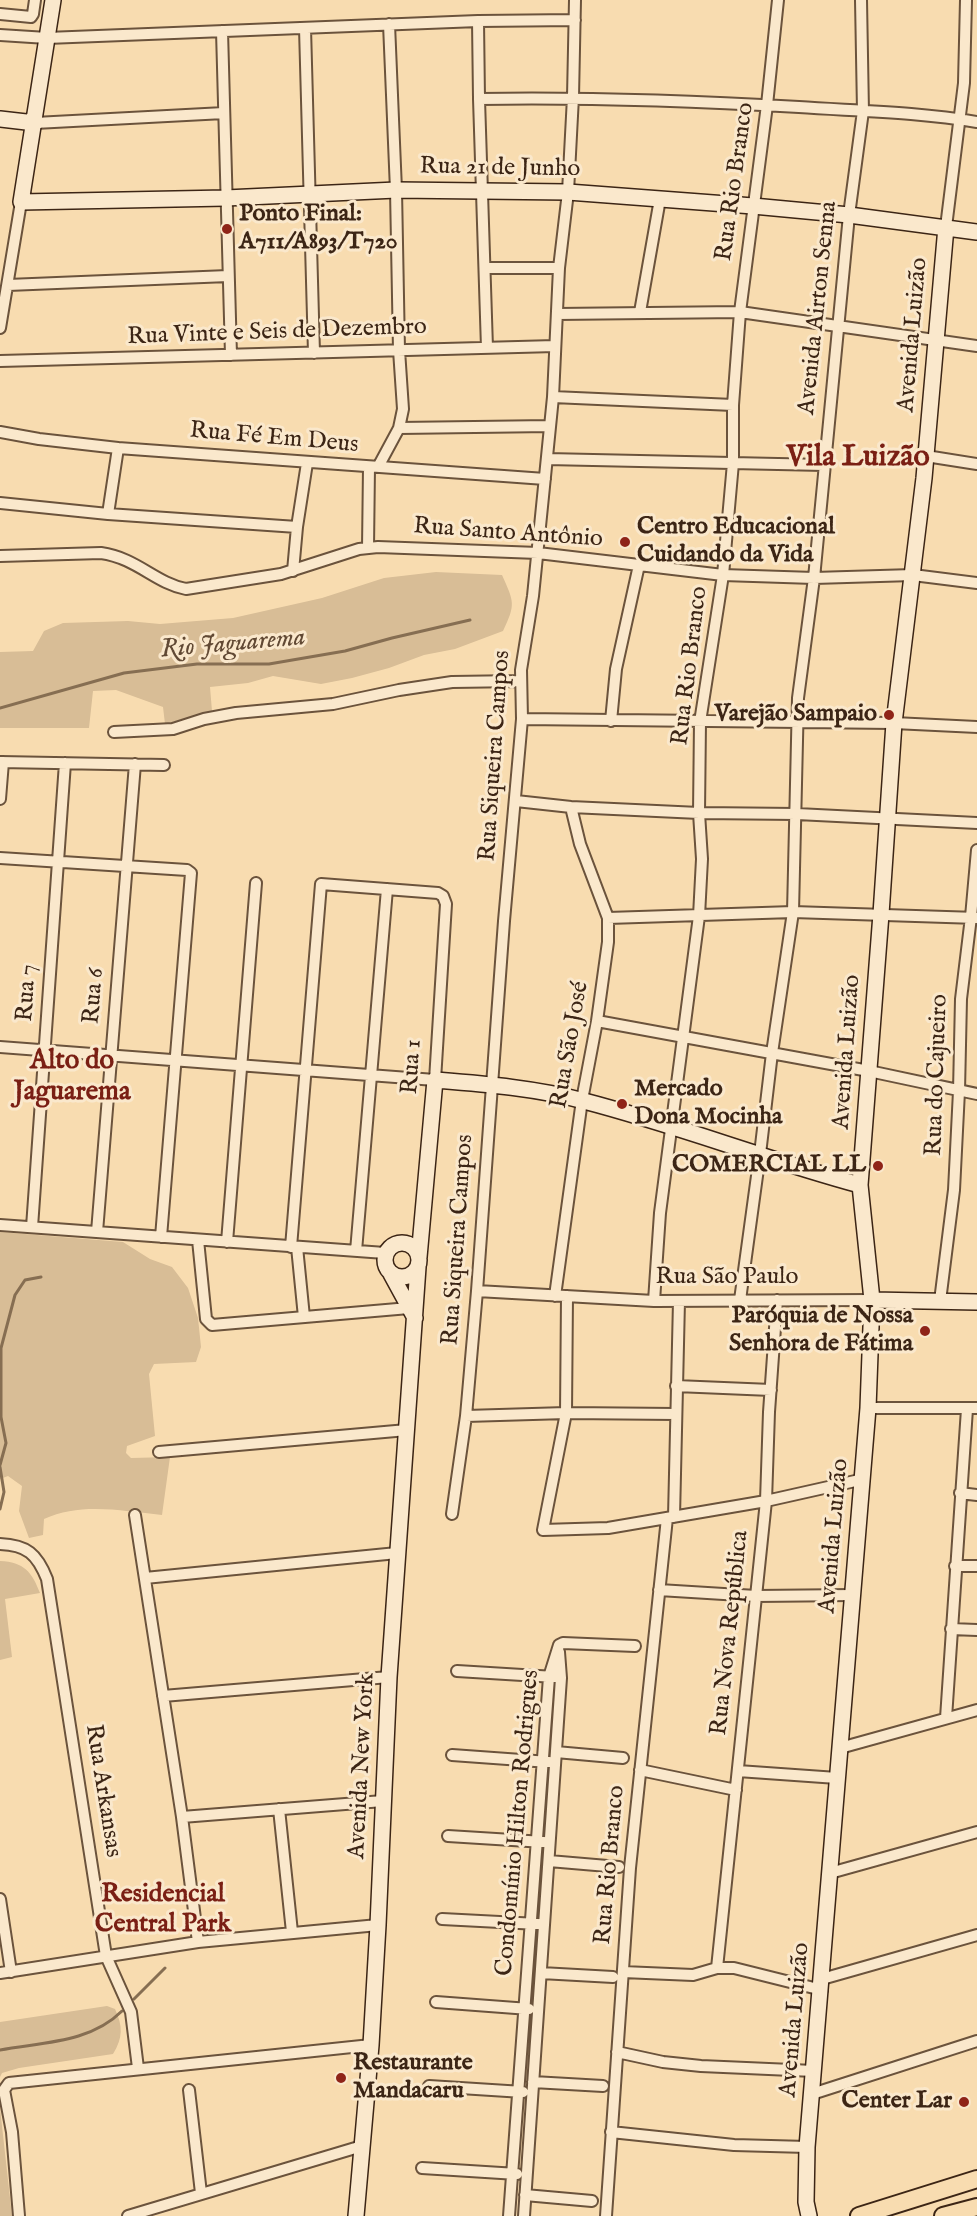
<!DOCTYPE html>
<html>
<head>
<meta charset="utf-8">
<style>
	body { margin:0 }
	canvas { display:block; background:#f8dcb0 }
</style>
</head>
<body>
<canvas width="977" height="2216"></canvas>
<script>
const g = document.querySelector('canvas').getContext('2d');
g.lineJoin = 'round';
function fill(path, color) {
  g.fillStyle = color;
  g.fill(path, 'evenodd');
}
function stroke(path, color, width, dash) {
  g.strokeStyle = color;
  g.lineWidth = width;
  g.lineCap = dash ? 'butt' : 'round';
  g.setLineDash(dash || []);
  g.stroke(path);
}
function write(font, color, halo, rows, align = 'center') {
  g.font = font + ' "IM FELL English",serif';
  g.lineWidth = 6;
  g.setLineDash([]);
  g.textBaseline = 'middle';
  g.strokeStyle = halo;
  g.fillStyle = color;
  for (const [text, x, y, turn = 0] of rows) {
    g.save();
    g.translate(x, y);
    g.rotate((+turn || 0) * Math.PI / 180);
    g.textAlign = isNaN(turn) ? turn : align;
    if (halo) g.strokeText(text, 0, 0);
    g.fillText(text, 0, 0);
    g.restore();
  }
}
const green = new Path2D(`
	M436,572l66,3c12,27 14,29 1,56l-48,18 -31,6 -35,13 -37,10 -31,6 -48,-8 -25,7 -38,4 2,24 -47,13 -2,-17 -47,-17 -23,1 -4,37h-89v-76l33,-1 11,-20 19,-8 65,-2 32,3 73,-6 89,-20 62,-20z
	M0,1232l123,10 27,17 22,8 16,21 10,30 3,29 -5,15 -42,2 -5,10 6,62 -28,10 -1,7 5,5 39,-1 -8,58c-40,-4 -81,-13 -118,4l-1,16 -14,3 -10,-27 3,-25 -14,-10 -8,3z
	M0,1561c24,1 32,11 40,32l-35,6 7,58 -12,3z
	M107,2006l8,3c8,17 8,29 -2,45l-94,14 -17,5 -2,4v-55z
	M0,2108l12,108h-12z`);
const stream = new Path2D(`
	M0,708l124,-35 73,-9h72l76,-13 47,-13 78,-18
	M0,1465l6,-22 -5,-26v-69l14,-53 10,-15 16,-3
	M0,1467l4,25 -4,17
	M134,1999l31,-31
	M0,2050c43,-8 90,-7 122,-39`);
const street = new Path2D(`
	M0,14l31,3 2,-3 2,-14
	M478,21l1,78 8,249
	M305,28l9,325
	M222,31l9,324
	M0,35l47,3 431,-17 97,-1
	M479,99c107,-2 213,2 320,8 59,4 120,5 178,15
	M35,123l189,-10
	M946,227l18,-144 2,-83
	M485,268h74
	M8,285l220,-9
	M640,312l20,-113
	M557,314l183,-2 237,34
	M0,328l21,-126
	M0,361l555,-15
	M553,397l180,8
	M399,428l151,-2
	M0,432l39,7 79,9 427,31
	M926,456l51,8
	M547,459l277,6
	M378,467l21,-39 4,-19 -4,-59 -3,-160 -7,-166
	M0,503l108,11 189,13
	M108,514l10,-66
	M368,548l1,-81
	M0,556l101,-3c36,5 54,30 85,36l95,-15 78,-25 19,-2 160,6 185,22 91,3 99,-3 64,8
	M293,571l4,-44 10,-64
	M522,719l372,4 83,4
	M611,721l5,-52 23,-104
	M114,732l59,-3 31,-10 32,-6 97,-9 66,-14 53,-8 68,-1
	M0,762l164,3
	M0,799l3,-37
	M516,801l55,6 128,6 98,1 180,9
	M0,858l187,12 4,3 -30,364
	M608,918l185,-6 184,6
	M597,1021l272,50 108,23
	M0,1047c145,11 290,22 435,33l11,-176 -3,-8 -5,-3 -117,-9 -30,363
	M0,1225l385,28
	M32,1227l33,-464
	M97,1232l38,-468
	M198,1240l8,79 6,6 197,-17
	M227,1242l29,-359
	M297,1247l7,70
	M356,1251l31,-362
	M477,1291l177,10 218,-1
	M555,1296l27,-196 15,-79 11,-79v-24l-28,-74 -9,-37
	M567,1296l-1,117 -23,117 65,-2 158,-27 98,-22
	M740,1300l20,-146 12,-101 21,-141 5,-214 16,-120 35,-363 14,-104 -2,-111
	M654,1301l6,-88 39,-297 3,-57 -3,-46 1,-91 23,-147 10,-112v-58l7,-93 27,-207 11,-105
	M940,1301l14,-111 5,-99 2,-92 10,-82 6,-67
	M676,1386l95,4
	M868,1408h109
	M466,1416l100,-3 110,1
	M159,1452l248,-22
	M960,1493l17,2
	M452,1514l14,-98 11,-125 27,-370 18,-202 -1,-49 12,-74 20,-199 6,-129 9,-76 5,-95 2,-97
	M135,1515l47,302 16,125
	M674,1517l5,-216
	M0,1544c27,1 37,10 47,35l59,377 25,56 7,56
	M955,1566h22
	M145,1578l252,-25
	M659,1590l97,6 97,-1
	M951,1629l26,1
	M559,1645l4,-2 72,3
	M457,1671l98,6
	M163,1696l226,-19
	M946,1718l21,-309
	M840,1748l137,-38
	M556,1752l67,6
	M452,1755l97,7
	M640,1770l96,20
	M738,1771l99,7
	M279,1809l13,123
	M182,1817l201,-16
	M448,1836l96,6
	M549,1861l70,6
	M830,1873l147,-41
	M0,1899l11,73
	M442,1919l96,5
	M717,1968l49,-467 3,-89 8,-112
	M623,1972l70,3 24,-7h17l88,22
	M0,1973l198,-31 180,-17
	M541,1973l72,4
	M822,1979l155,-44
	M436,2002l93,7
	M617,2052l46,10 38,4 113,5
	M533,2082l70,4
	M429,2086l94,6
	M189,2090l12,103
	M812,2094l165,-53
	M611,2132l123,13 73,2
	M422,2168l95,6
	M525,2195l67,6
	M19,2216l-7,-84 -8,-42 5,-7 362,-38
	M128,2216l234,-70
	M509,2216l40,-539 10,-32
	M524,2216l37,-538 -2,-26
	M606,2216l24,-348 37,-350`);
const secondary = new Path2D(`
	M53,0l-32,202 205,-4 170,-8 172,2 185,14 96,9 128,17
	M0,119l35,4
	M385 1260a17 17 0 1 1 34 0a17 17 0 1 1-34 0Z
	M419,1257l16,-177c49,4 101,8 149,21 93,24 183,59 276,84
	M391,1274l24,44
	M872,1300l105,2
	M356,2216l15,-171 7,-120 11,-248 29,-410
	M809,2216l-3,-14 1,-55 61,-739 4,-108 -12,-115 21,-271 13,-191 30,-245 22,-251`);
const primary = new Path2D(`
	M859,2216l118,-37
	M943,2216l34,-9`);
const markers = [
	[227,229,6,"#8f2418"],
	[625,542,6,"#8f2418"],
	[889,715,6,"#8f2418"],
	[622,1104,6,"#8f2418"],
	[878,1166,6,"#8f2418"],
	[925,1331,6,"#8f2418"],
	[341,2078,6,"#8f2418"],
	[964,2102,6,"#8f2418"]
];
const streetNames = [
	["Rua 21 de Junho",500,169,1],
	["Rua Rio Branco",736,182,-82],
	["Avenida Airton Senna",819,308,-84],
	["Rua Vinte e Seis de Dezembro",277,333,-2],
	["Avenida Luizão",914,335,-85],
	["Rua Fé Em Deus",274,439,5],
	["Rua Santo Antônio",508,534,4],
	["Rua Rio Branco",691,666,-83],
	["Rua Siqueira Campos",496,756,-86],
	["Rua 7",28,993,-86],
	["Rua 6",95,996,-85],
	["Rua São José",571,1045,-80],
	["Avenida Luizão",848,1052,-86],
	["Rua 1",413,1067,-86],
	["Rua do Cajueiro",938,1075,-88],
	["Rua Siqueira Campos",459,1240,-86],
	["Rua São Paulo",727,1278],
	["Avenida Luizão",835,1536,-85],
	["Rua Nova República",731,1633,-84],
	["Avenida New York",363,1766,-87],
	["Rua Arkansas",102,1791,81],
	["Condomínio Hilton Rodrigues",519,1823,-85],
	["Rua Rio Branco",611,1865,-85],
	["Avenida Luizão",796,2020,-85]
];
const poiNames = [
	["Ponto Final:",239,215],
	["A711/A893/T720",239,243],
	["Centro Educacional",637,528],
	["Cuidando da Vida",637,556],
	["Varejão Sampaio",877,715,"right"],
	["Mercado",634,1090],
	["Dona Mocinha",634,1118],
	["COMERCIAL LL",866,1166,"right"],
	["Paróquia de Nossa",913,1317,"right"],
	["Senhora de Fátima",913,1345,"right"],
	["Restaurante",353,2064],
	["Mandacaru",353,2092],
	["Center Lar",952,2102,"right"]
];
const waterNames = [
	["Rio Jaguarema",233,645,-5]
];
const neighbourhoodNames = [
	["Residencial",163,1896],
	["Central Park",163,1926]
];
const quarterNames = [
	["Alto do",72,1062],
	["Jaguarema",72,1093]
];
const districtNames = [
	["Vila Luizão",858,459]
];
fill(green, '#d8bd96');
stroke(stream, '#866e52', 3);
stroke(street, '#6b533c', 14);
stroke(secondary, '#3c2515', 18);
stroke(primary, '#3c2515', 20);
stroke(street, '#fae8cc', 10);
stroke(secondary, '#fae8cc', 15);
stroke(primary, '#f8dcb0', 16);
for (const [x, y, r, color] of markers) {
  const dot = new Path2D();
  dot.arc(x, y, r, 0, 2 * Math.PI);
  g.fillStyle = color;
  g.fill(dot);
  stroke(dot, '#fae8cc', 2);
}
write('24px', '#3c2515', '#fae8cc', streetNames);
write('bold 24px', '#3c2515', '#fae8cc', poiNames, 'left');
write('italic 26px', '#614934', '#fae8cc', waterNames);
write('bold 26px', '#7a1f14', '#fae8cc', neighbourhoodNames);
write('bold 27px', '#7a1f14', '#fae8cc', quarterNames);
write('bold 30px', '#7a1f14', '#fae8cc', districtNames);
</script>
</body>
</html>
